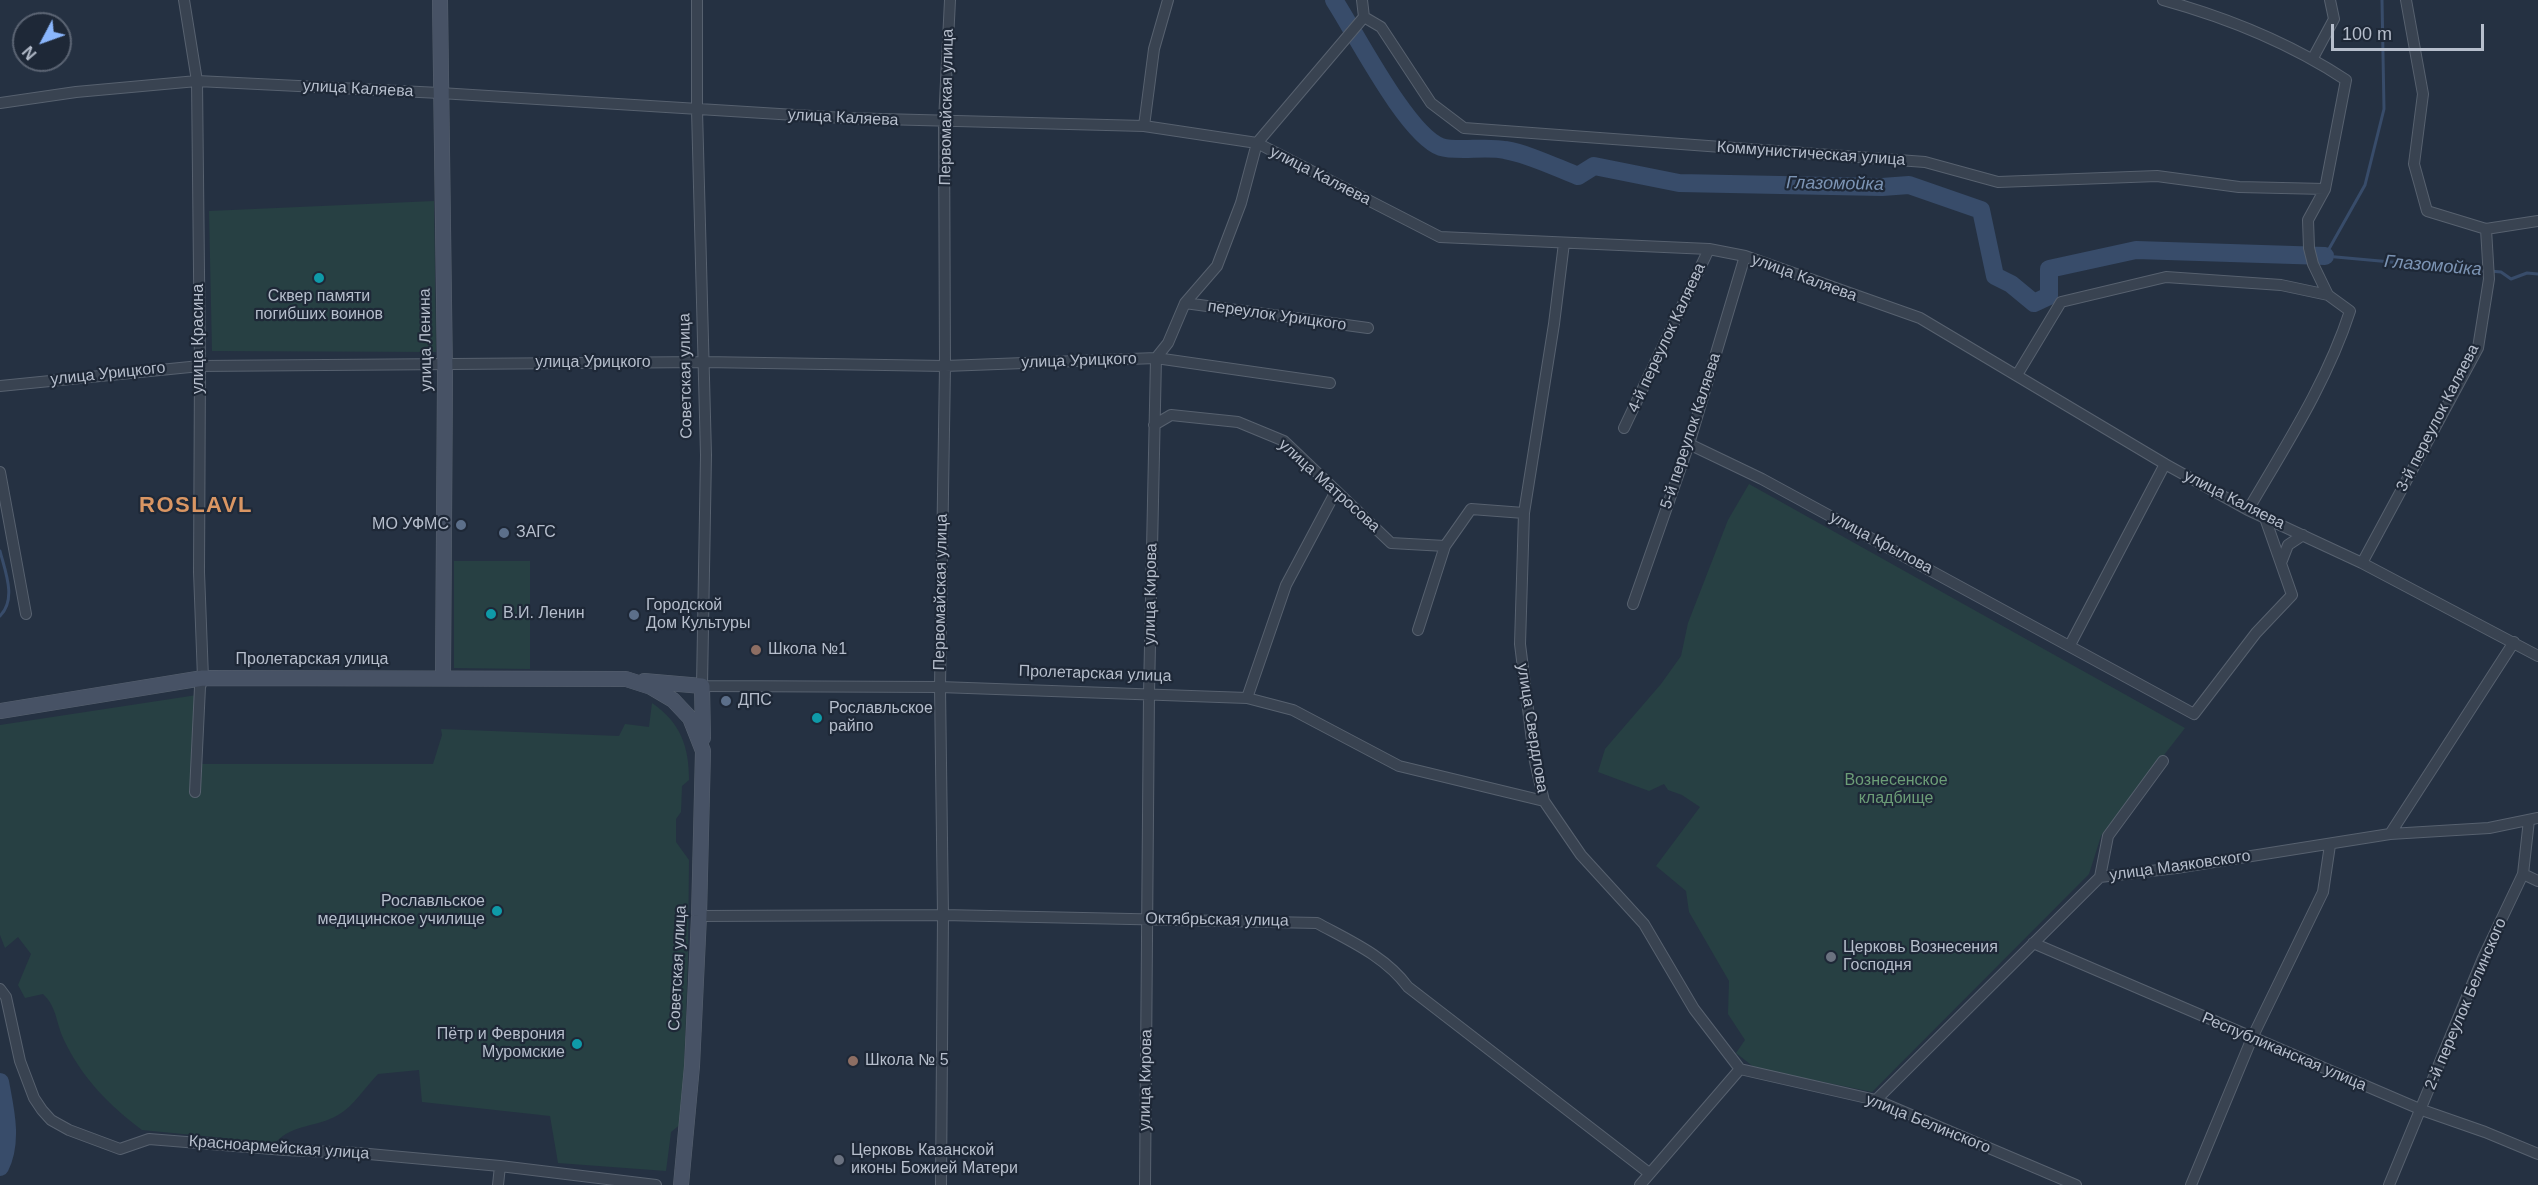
<!DOCTYPE html>
<html>
<head>
<meta charset="utf-8">
<style>
	body { margin:0 }
	#map { position:relative; width:2538px; height:1185px; overflow:hidden; background:#253142; font-family:Helvetica,sans-serif }
	canvas { display:block }
	.north { position:absolute; left:12px; top:12px; width:60px; height:60px; box-sizing:border-box; background:#1e2837; border:2px solid #5b6473; border-radius:50%; rotate:229deg; font-size:16px; font-weight:700; line-height:24px; text-align:center; color:#b6becc }
	.north::after { content:''; display:block; margin:auto; width:21px; height:27px; background:#8ab6fc; clip-path:polygon(50% 0,100% 100%,50% 72%,0 100%) }
	.scale { position:absolute; left:2331px; top:24px; width:153px; height:27px; box-sizing:border-box; border:3px solid #b6becc; border-top:0; padding-left:8px; font-size:18px; line-height:21px; white-space:nowrap; color:#b6becc; -webkit-text-stroke:4px #1e2837; paint-order:stroke }
</style>
</head>
<body>
<div id="map">
<canvas width="2538" height="1185"></canvas>
<div class="north">N</div>
<div class="scale">100 m</div>
</div>
<script>
const g = document.querySelector('canvas').getContext('2d');
g.lineJoin = 'round';
function fill(path, color) {
  g.fillStyle = color;
  g.fill(path, 'evenodd');
}
function stroke(path, color, width, dash) {
  g.strokeStyle = color;
  g.lineWidth = width;
  g.lineCap = dash ? 'butt' : 'round';
  g.setLineDash(dash || []);
  g.stroke(path);
}
function write(font, color, halo, rows, align = 'center') {
  g.font = font + ' Helvetica,sans-serif';
  g.lineWidth = 4.5;
  g.setLineDash([]);
  g.textBaseline = 'middle';
  g.strokeStyle = halo;
  g.fillStyle = color;
  for (const [text, x, y, turn = 0] of rows) {
    g.save();
    g.translate(x, y);
    g.rotate((+turn || 0) * Math.PI / 180);
    g.textAlign = isNaN(turn) ? turn : align;
    if (halo) g.strokeText(text, 0, 0);
    g.fillText(text, 0, 0);
    g.restore();
  }
}
const green = new Path2D(`
	M434,201l2,151 -224,-1 -3,-140z
	M1749,484l436,244 -84,108 -12,38 -217,218 -117,-24 -19,-15 9,-13 -17,-26 1,-33 -40,-69 -3,-21 -30,-25 44,-59 -18,-12 -14,-5 -4,-6 -15,7 -51,-19 7,-23 56,-65 20,-28 7,-33 40,-103z
	M454,561h76v108l-76,-1z
	M197,695l2,69h234l9,-29 -1,-6 178,7 6,-12 24,3 3,-24c29,20 37,44 37,77l-7,6 -1,26 -5,7v23l13,18 -1,98 -6,165 -11,9 -5,39 -108,-8 -8,-47 -128,-14 -3,-32 -41,4c-13,13 -24,32 -40,41 -22,13 -44,8 -63,28l-133,-13c-33,-25 -60,-52 -78,-90 -8,-17 -7,-33 -21,-46l-18,4 -7,-13 13,-31 -13,-17 -13,11 -5,-13v-210z`);
const stream = new Path2D(`
	M2382,0l2,109 -19,76 -40,71 176,16 10,7 16,-6 11,1
	M0,551c5,20 17,48 0,65`);
const river = new Path2D(`
	M1334,0c21,32 73,135 107,147 15,5 46,-1 64,3 24,4 50,17 73,26l16,-10 85,17 203,4 27,-2 72,25 14,66 16,8 23,19 15,-7v-27l87,-19 189,6
	M0,1082c5,27 13,59 0,85`);
const minor = new Path2D(`
	M184,0l13,81 3,285 -1,206 4,106 -3,9 -5,105
	M697,0v110l9,345 -4,231 238,1 307,11 46,12 106,56 145,35
	M1362,0l2,17 17,10 50,76 33,25 461,34 73,20 159,-6 82,11 86,2
	M2163,0c65,18 127,43 183,80l-21,109 -17,31 1,28 4,16 15,31
	M2406,0l17,94 -9,70 13,47 59,18 52,-8
	M2313,58l21,-39 -4,-19
	M0,103l76,-11 121,-11 243,12 404,25 300,8 113,17 183,94 269,12 36,7 175,62 245,146 83,46 114,53 176,93
	M1144,126l10,-77 14,-49
	M1564,243l-10,81 -30,189 -4,131 14,113 10,44 37,54 63,69 50,85 46,60
	M1185,303l183,25
	M2017,375l44,-73 105,-25 115,8 47,10 22,16c-23,71 -64,134 -102,199
	M0,386l200,-20 504,-4 241,4 211,-8 174,25
	M1154,425l17,-10 67,7 46,19 107,102 54,3 26,-37 53,4
	M1624,428l85,-179
	M1689,444l73,35 432,235 62,-81 36,-38 -27,-77
	M0,472l26,142
	M2281,563l7,-18 15,-10
	M2362,563l116,-215 11,-69 -3,-50
	M1633,604l56,-160 56,-188
	M1418,630l27,-84
	M2070,645l95,-181
	M1247,698l39,-113 50,-94
	M2390,834l124,-192
	M2523,874l15,7
	M2100,877l8,-41 55,-75
	M699,916l244,-1 374,8c33,18 68,33 91,64l241,186
	M2033,943l389,167 63,22 53,22
	M0,989l6,8 14,64 14,37 8,12 9,10 18,10 51,19 29,-10 136,11 73,3 142,13 156,19
	M1740,1069l136,31 200,85
	M1876,1100l224,-223 76,-9 214,-34 99,-6 49,-10
	M498,1185l2,-19
	M941,1185l2,-270 -3,-228 5,-321 -1,-244 6,-122
	M1145,1185l4,-492 7,-335 12,-15 17,-40 32,-37 24,-63 16,-60 107,-126
	M1640,1185l100,-116
	M2191,1185l61,-147 71,-146 7,-47
	M2389,1185l94,-227 40,-84 6,-54`);
const secondary = new Path2D(`
	M440,0l5,375 -2,303
	M644,681l58,5 1,52
	M0,711l203,-33 423,1 25,8 22,13 17,18 13,33 -4,165 -7,150 -11,119`);
const markers = [
	[319,278,6,"#0f9aa8"],
	[461,525,6,"#5c6f8a"],
	[504,533,6,"#5c6f8a"],
	[491,614,6,"#0f9aa8"],
	[634,615,6,"#5c6f8a"],
	[756,650,6,"#8d6e63"],
	[726,701,6,"#5c6f8a"],
	[817,718,6,"#0f9aa8"],
	[497,911,6,"#0f9aa8"],
	[1831,957,6,"#6b7280"],
	[577,1044,6,"#0f9aa8"],
	[853,1061,6,"#8d6e63"],
	[839,1160,6,"#6b7280"]
];
const streetNames = [
	["улица Каляева",358,89,3],
	["Первомайская улица",947,107,-89],
	["улица Каляева",843,118,3],
	["Коммунистическая улица",1811,154,4],
	["улица Каляева",1320,176,27],
	["улица Каляева",1804,278,20],
	["переулок Урицкого",1277,316,8],
	["4-й переулок Каляева",1667,338,-65],
	["улица Красина",199,339,-90],
	["улица Ленина",426,340,-91],
	["улица Урицкого",1079,361,-2],
	["улица Урицкого",593,363],
	["улица Урицкого",108,374,-6],
	["Советская улица",686,376,-91],
	["3-й переулок Каляева",2438,418,-63],
	["5-й переулок Каляева",1691,431,-72],
	["улица Матросова",1329,486,42],
	["улица Каляева",2234,500,27],
	["улица Крылова",1881,543,28],
	["Первомайская улица",941,592,-89],
	["улица Кирова",1151,594,-89],
	["Пролетарская улица",312,660],
	["Пролетарская улица",1095,674,2],
	["улица Свердлова",1532,728,81],
	["улица Маяковского",2180,866,-8],
	["Октябрьская улица",1217,920,1],
	["Советская улица",678,968,-87],
	["2-й переулок Белинского",2466,1004,-67],
	["Республиканская улица",2284,1052,23],
	["улица Кирова",1146,1080,-89],
	["улица Белинского",1928,1124,22],
	["Красноармейская улица",279,1148,4]
];
const poiNames = [
	["Сквер памяти",319,297,"center"],
	["погибших воинов",319,315,"center"],
	["МО УФМС",449,525,"right"],
	["ЗАГС",516,533],
	["Городской",646,606],
	["Дом Культуры",646,624],
	["В.И. Ленин",503,614],
	["Школа №1",768,650],
	["ДПС",738,701],
	["Рославльское",829,709],
	["райпо",829,727],
	["Рославльское",485,902,"right"],
	["медицинское училище",485,920,"right"],
	["Церковь Вознесения",1843,948],
	["Господня",1843,966],
	["Пётр и Феврония",565,1035,"right"],
	["Муромские",565,1053,"right"],
	["Школа № 5",865,1061],
	["Церковь Казанской",851,1151],
	["иконы Божией Матери",851,1169]
];
const parkNames = [
	["Вознесенское",1896,781],
	["кладбище",1896,799]
];
const waterNames = [
	["Глазомойка",1835,184,1],
	["Глазомойка",2433,266,5]
];
const districtNames = [
	["ROSLAVL",196,506]
];
fill(green, '#274043');
stroke(stream, '#384c6a', 3);
stroke(river, '#384c6a', 18);
stroke(minor, '#57616f', 12);
stroke(secondary, '#57616f', 16);
stroke(minor, '#394351', 10);
stroke(secondary, '#475265', 15);
for (const [x, y, r, color] of markers) {
  const dot = new Path2D();
  dot.arc(x, y, r, 0, 2 * Math.PI);
  g.fillStyle = color;
  g.fill(dot);
  stroke(dot, '#1e2837', 2);
}
write('16px', '#b6becc', '#1e2837', streetNames);
write('16px', '#b6becc', '#1e2837', poiNames, 'left');
write('16px', '#6c9d77', '#1e2837', parkNames);
write('italic 18px', '#7c94b4', '#1e2837', waterNames);
g.letterSpacing = '1.5px';
write('bold 22px', '#da9663', '#1e2837', districtNames);
g.letterSpacing = '0px';
</script>
</body>
</html>
